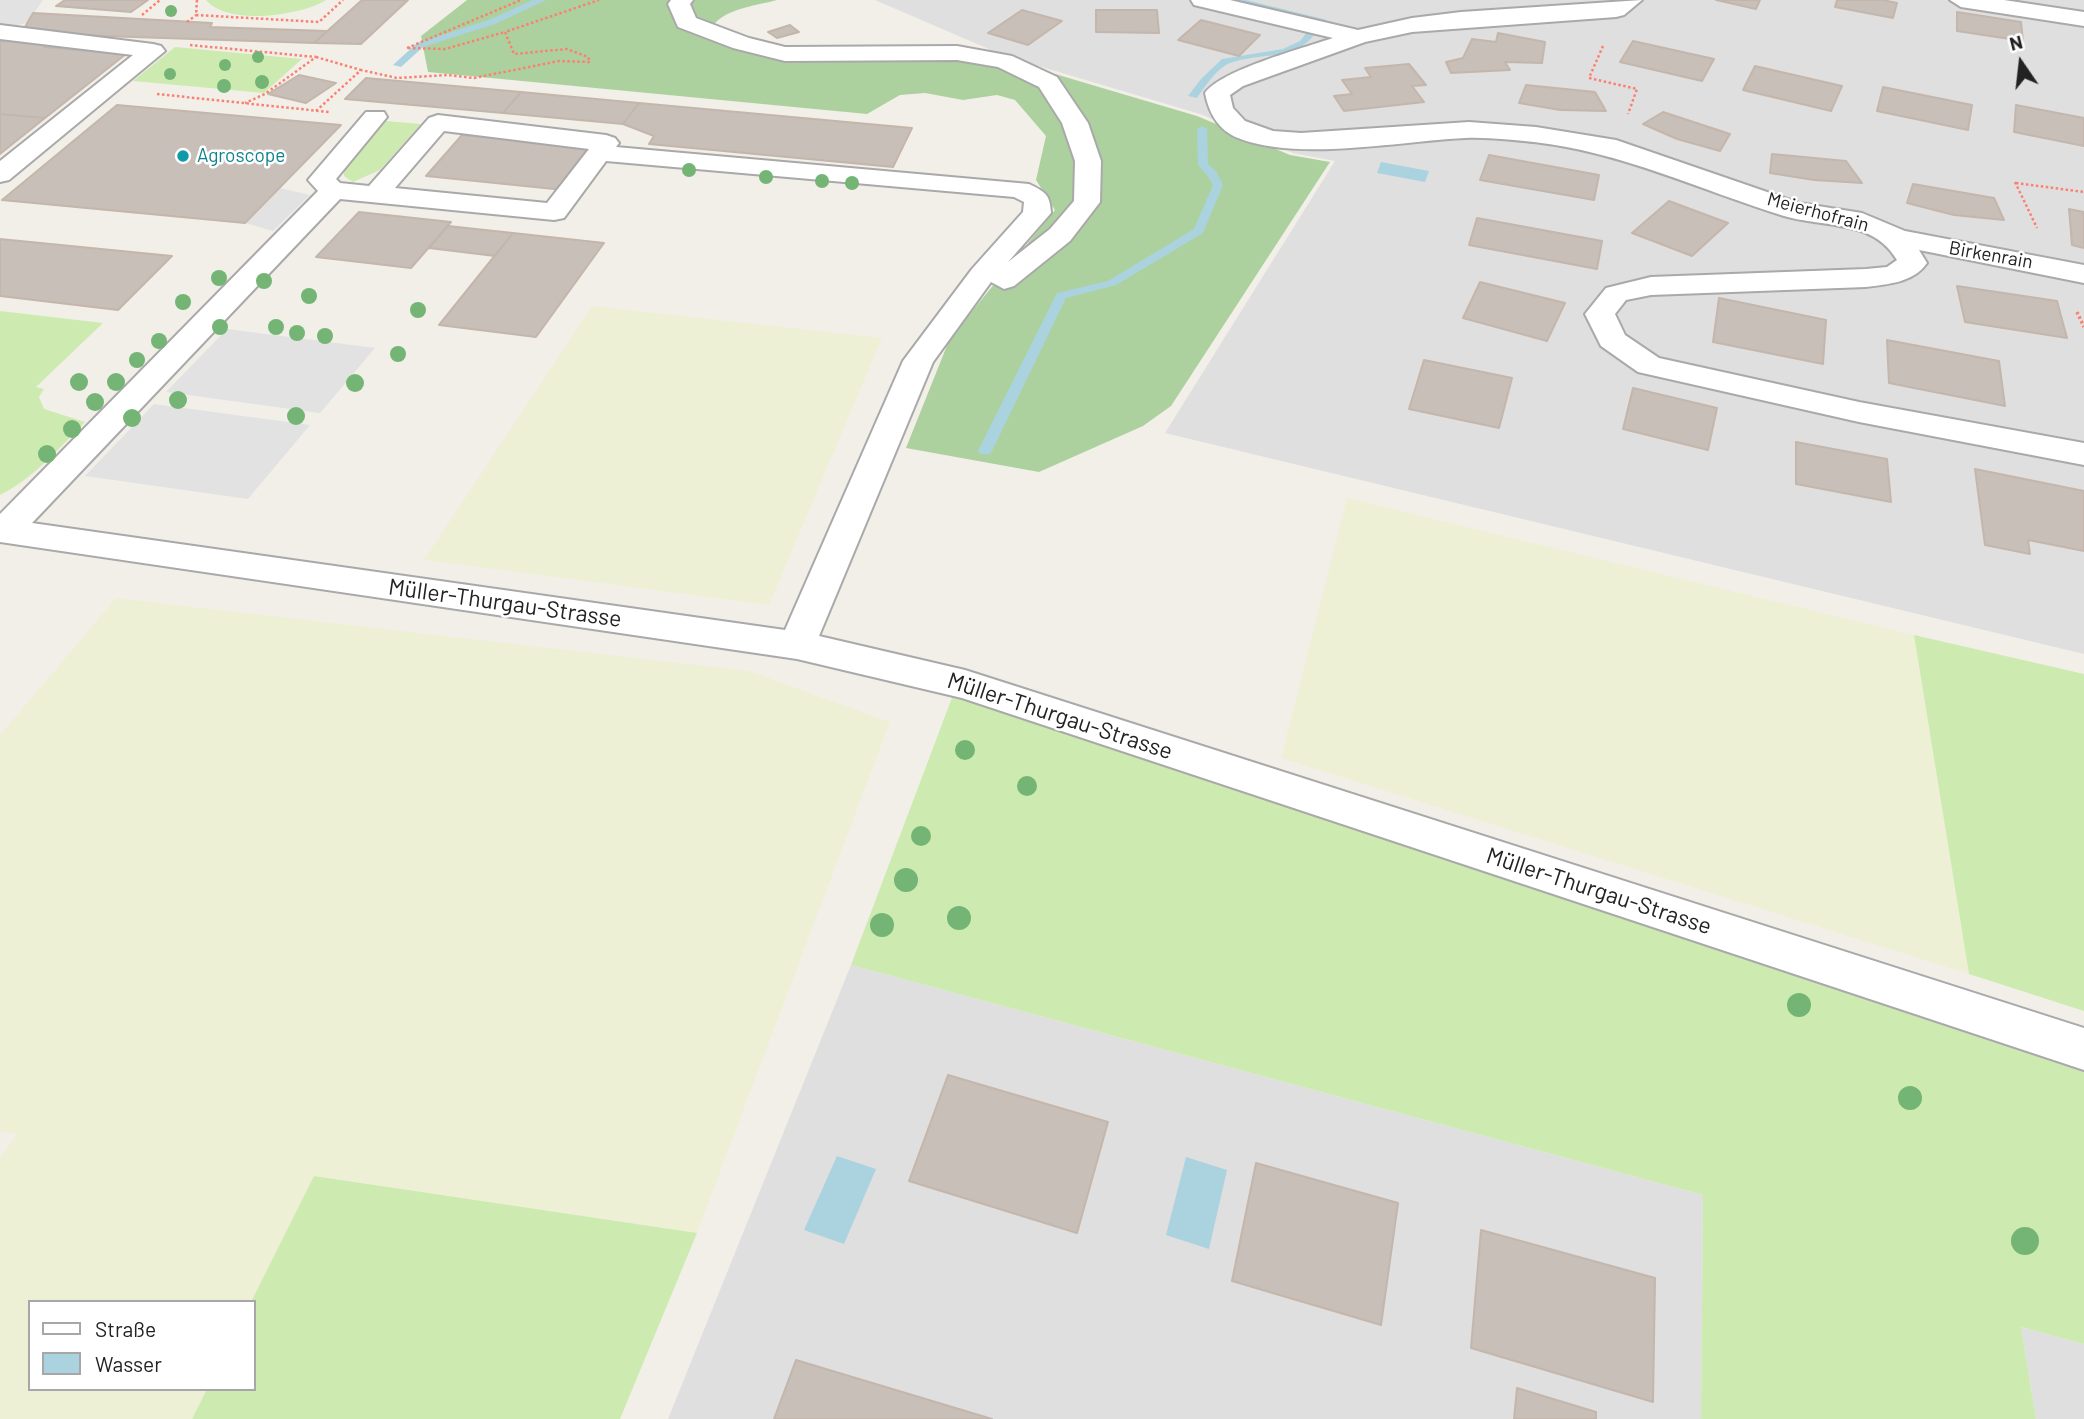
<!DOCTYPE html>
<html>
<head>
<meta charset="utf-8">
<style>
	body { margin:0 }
	#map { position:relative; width:2084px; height:1419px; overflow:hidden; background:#f2efe9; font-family:Barlow,sans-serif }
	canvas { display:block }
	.legend { position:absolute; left:28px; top:1300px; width:228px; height:91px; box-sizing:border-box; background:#fff; border:2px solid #a7a7a7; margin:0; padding:9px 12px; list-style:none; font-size:21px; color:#222 }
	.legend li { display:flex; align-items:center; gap:14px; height:35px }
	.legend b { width:35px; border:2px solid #a7a7a7 }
	.north { position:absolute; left:1986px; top:28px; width:70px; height:70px; -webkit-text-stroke:5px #fff; paint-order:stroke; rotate:346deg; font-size:19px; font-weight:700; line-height:28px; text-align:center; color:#222 }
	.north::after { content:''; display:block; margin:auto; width:24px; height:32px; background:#222; clip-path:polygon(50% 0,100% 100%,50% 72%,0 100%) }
</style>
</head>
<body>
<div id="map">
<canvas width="2084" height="1419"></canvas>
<ul class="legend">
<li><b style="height:9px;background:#fff"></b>Straße</li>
<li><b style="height:19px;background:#aad3df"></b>Wasser</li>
</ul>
<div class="north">N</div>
</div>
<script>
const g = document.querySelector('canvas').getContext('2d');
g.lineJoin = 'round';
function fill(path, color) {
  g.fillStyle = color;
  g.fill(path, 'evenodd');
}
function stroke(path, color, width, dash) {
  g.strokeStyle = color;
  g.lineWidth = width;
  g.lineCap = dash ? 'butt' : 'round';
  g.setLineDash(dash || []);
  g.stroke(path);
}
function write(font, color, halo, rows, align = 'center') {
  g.font = font + ' Barlow,sans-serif';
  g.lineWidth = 5;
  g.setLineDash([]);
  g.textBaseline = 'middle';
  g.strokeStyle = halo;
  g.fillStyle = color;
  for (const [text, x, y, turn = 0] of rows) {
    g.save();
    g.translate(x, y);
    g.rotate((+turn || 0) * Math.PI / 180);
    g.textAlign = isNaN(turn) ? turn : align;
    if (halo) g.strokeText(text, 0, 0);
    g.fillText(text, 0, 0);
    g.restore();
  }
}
const residential = new Path2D(`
	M875,0h1209v654l-919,-221 170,-272 -42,-8 -93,-39 -195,-58z
	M851,965l852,230 -2,224h-1033z
	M2021,1327l63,17v75h-48z`);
const farmland = new Path2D(`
	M592,306l290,32 -113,267 -345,-45z
	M1347,498l567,137 55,339 -688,-216z
	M116,598l633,73 141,51 -193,511 -383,-57 -63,126h-221v87h177l-15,30h-192v-261l17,-24 -17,-3v-396z`);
const grass = new Path2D(`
	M206,0h120c-25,16 -99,26 -120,0z
	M175,47l127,12 -38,34 -131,-12z
	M386,121l35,3 -41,46 -27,12 -9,-6v-11z
	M0,311l103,12 -67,64 8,2 -5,8 5,12 41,13c-26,26 -52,57 -85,73z
	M1914,635l170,39v337l-115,-37z
	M953,695l1131,377v272l-63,-17 15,92h-335l2,-224 -852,-230z
	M314,1176l383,57 -77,186h-428l15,-30h47v-87h-3z`);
const forest = new Path2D(`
	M467,0h310c-25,7 -63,9 -70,38l66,20h228l196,58 93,39 40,7 -159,244 -28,20 -104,46 -133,-24 44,-110 105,-128 -19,-30 10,-44 -31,-36 -18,-5 -34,5 -38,-7 -25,2 -33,19 -439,-42 -7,-36z`);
const parking = new Path2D(`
	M0,0h43l-16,23 -27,5z
	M280,188l30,7 -37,36 -28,-8z
	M227,329l148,19 -55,65 -154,-21z
	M154,404l156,21 -62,74 -163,-23z`);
const water = new Path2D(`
	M1381,162l48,9 -4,11 -48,-9z
	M837,1156l39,13 -32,75 -40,-14z
	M1186,1157l41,13 -18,79 -43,-14z`);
const stream = new Path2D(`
	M533,0h13l-51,24 -72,23 -22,20 -8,-2 24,-22 72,-23z
	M1236,0h10l81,20 -5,3 -80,-17z
	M1307,32l8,2c-21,28 -56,18 -85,29 -13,5 -25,24 -33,35l-9,-2 13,-17 21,-20 61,-10 17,-8z
	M1202,126l5,3 1,35 8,7 7,14 -20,48 -87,52 -50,13 -74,153 -2,3h-10l-2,-3 79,-158 51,-12 86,-52 19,-44 -6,-10 -9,-10 -1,-36z`);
const building = new Path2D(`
	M65,0h83l-17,12 -75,-6z
	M362,0h46l-47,44 -47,-1z
	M1716,0h44l-4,9z
	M1837,0h46l14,3 -4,15 -58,-11z
	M1022,10l40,11 -34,24 -40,-12z
	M1096,10h61l2,23 -63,-1z
	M1957,12l64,10 2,19 -66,-10z
	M33,13l179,10 -2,4 117,4 -13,12 -271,-9 -18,-7z
	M1201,20l59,15 -21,21 -61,-16z
	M790,25l9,7 -22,6 -9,-6z
	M1498,33l47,9 -3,21 -37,-1 5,8 -59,3 -5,-11 17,-4 9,-19 24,3z
	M9,38l43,4 -8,5 82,7 -81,64 -45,-4v-72z
	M1633,41l81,18 -12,22 -82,-19z
	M1409,64l17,21 -14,1 12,16 -80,9 -10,-15 18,-2 -10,-14 29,-3 -6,-9z
	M1755,66l87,20 -11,25 -88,-21z
	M299,75l37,8 -30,20 -38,-9z
	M366,78l155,14 -18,21 -158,-14z
	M1526,85l69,7 11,19 -46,-1 -41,-7z
	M1883,87l89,18 -4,25 -91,-19z
	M521,92l118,11 -16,21 -120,-11z
	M639,103l273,25 -19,39 -244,-23 5,-8 -31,-12z
	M117,105l224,20 -96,98 -243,-23z
	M2016,105l68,13v28l-70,-14z
	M1663,112l67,22 -10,17 -43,-12 -34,-15z
	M0,114l45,4 -45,36z
	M462,135l134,12 -32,43 -138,-14z
	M1772,154l74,7 16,22 -48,-3 -44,-7z
	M1489,155l110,20 -5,25 -114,-20z
	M1913,184l81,14 10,22 -50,-5 -47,-12z
	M1669,201l59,22 -36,33 -60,-23z
	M2069,209l15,3v36l-12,-3z
	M359,212l92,10 -40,46 -95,-11z
	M1477,218l125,23 -5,28 -128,-24z
	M448,226l65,7 -18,23 -66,-8z
	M513,233l91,10 -68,94 -97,-12z
	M0,239l172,17 -54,54 -118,-14z
	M1480,282l85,21 -18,38 -84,-23z
	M1957,286l100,15 10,37 -102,-16z
	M1719,298l107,22 -3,44 -110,-22z
	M1887,340l112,21 6,45 -116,-23z
	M1424,360l88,18 -13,50 -90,-19z
	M1633,388l84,20 -9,42 -85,-21z
	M1796,442l91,17 4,43 -95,-18z
	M1975,469l109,22v60l-56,-11 2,14 -45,-9z
	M948,1075l160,47 -31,111 -168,-52z
	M1256,1163l142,40 -17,122 -149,-44z
	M1481,1230l174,48 -2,124 -182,-54z
	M796,1360l196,59h-218z
	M1517,1388l79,24v7h-82z`);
const pathFar1 = new Path2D(`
	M197,0l-1,15 123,7 24,-22
	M142,15l18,-15
	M187,22l9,-7
	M190,45l126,12 -51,37 -20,9
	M1603,46l-14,32 48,11 -9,25
	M407,48l114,-48
	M408,48l37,1 60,-17
	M316,57l45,13
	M157,94l172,18
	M316,111l45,-41 36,8 51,-3 26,3 85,-17 31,1 -2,-5 -21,-8 -53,5 -9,-22 94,-32
	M2015,182l22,46
	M2016,183l68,9`);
const path = new Path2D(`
	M2077,312l7,15`);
const minor = new Path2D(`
	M671,0h22l-3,4 6,14 53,20 36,9 172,-1 55,10 45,21 31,46 13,38 -1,41 -30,39 -56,45 -10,3 -13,-7 -58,80 -114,274 146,34 1119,358v42l-1122,-372 -165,-39 -797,-117v-28l318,-323 -10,-11 58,-68h18l3,5 -51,62 4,4 29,3 60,-68 9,-3 168,20 9,3 4,5 -3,4 413,37c17,8 21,11 22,29l-43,49 42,-33 24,-28 1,-40 -13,-38 -23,-36 -41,-20 -41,-7 -172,1 -52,-13 -55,-21 -10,-23zM444,131l145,18 -42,54 -152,-15zM606,161l408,36 10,5 -1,10 -51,57 -69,92 -118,269 -753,-107 308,-324 214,21 10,-2z
	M1191,0h39l128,30 54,-12 49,-6 181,-12 -18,15 -8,2 -204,15 -47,10 -122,44 -13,9 3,13 12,13 28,10 28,2 168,-11 67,5 80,13 183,63 63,10 43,18 179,34v18l-165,-33 8,13c-14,20 -39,21 -61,24l-215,8 -25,5 -11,14 10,21 34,23 200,44 225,41v22l-225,-43 -221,-50 -37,-26 -16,-32 21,-26 45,-11 215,-8 21,-2 10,-7c-24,-41 -72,-32 -113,-44 -84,-26 -162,-64 -250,-74 -22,-2 -46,-5 -69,-4 -64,3 -168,24 -227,0 -20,-8 -29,-25 -33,-45 16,-23 99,-45 128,-55l-139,-33z
	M1950,0h54l80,12v14l-123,-19z
	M0,25l153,19 8,2 4,5 -156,129 -9,2v-21l133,-106 -133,-16z`);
const trees = [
	[171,11,6],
	[258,57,6],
	[225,65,6],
	[170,74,6],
	[262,82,7],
	[224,86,7],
	[689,170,7],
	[766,177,7],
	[822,181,7],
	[852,183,7],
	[219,278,8],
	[264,281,8],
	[309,296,8],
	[183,302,8],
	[418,310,8],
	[220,327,8],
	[276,327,8],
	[297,333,8],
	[325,336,8],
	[159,341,8],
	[398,354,8],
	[137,360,8],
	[79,382,9],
	[116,382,9],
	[355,383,9],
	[178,400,9],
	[95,402,9],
	[296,416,9],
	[132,418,9],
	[72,429,9],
	[47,454,9],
	[965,750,10],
	[1027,786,10],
	[921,836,10],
	[906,880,12],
	[959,918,12],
	[882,925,12],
	[1799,1005,12],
	[1910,1098,12],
	[2025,1241,14]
];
const markers = [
	[183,156,7,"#0f9aa8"]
];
const farCulturenames = [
	["Agroscope",197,156]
];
const farStreetnames = [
	["Meierhofrain",1818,212,15],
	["Birkenrain",1991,255,10]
];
const streetNames = [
	["Müller-Thurgau-Strasse",505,603,8],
	["Müller-Thurgau-Strasse",1060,716,18],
	["Müller-Thurgau-Strasse",1599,891,18]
];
fill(residential, '#e0dfdf');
fill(farmland, '#eef0d5');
fill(grass, '#cdebb0');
fill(forest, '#add19e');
fill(parking, '#e2e2e2');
fill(water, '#aad3df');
fill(stream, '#aad3df');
fill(building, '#c7bfb8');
stroke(building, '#c4b6ab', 2);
stroke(minor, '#a9a9a9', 4);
stroke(pathFar1, '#fa8072', 2.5, [2.5, 2.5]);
stroke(path, '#fa8072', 3.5, [2.5, 2.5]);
fill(minor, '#fff');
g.fillStyle = '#74b475';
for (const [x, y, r] of trees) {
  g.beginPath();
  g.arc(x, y, r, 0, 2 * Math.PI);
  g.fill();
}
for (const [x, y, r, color] of markers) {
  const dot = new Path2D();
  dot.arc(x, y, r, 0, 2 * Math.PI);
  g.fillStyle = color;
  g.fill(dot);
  stroke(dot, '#fff', 2.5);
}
write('19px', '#0d838f', '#fff', farCulturenames, 'left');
write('19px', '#222', '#fff', farStreetnames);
write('23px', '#222', '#fff', streetNames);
</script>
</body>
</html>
